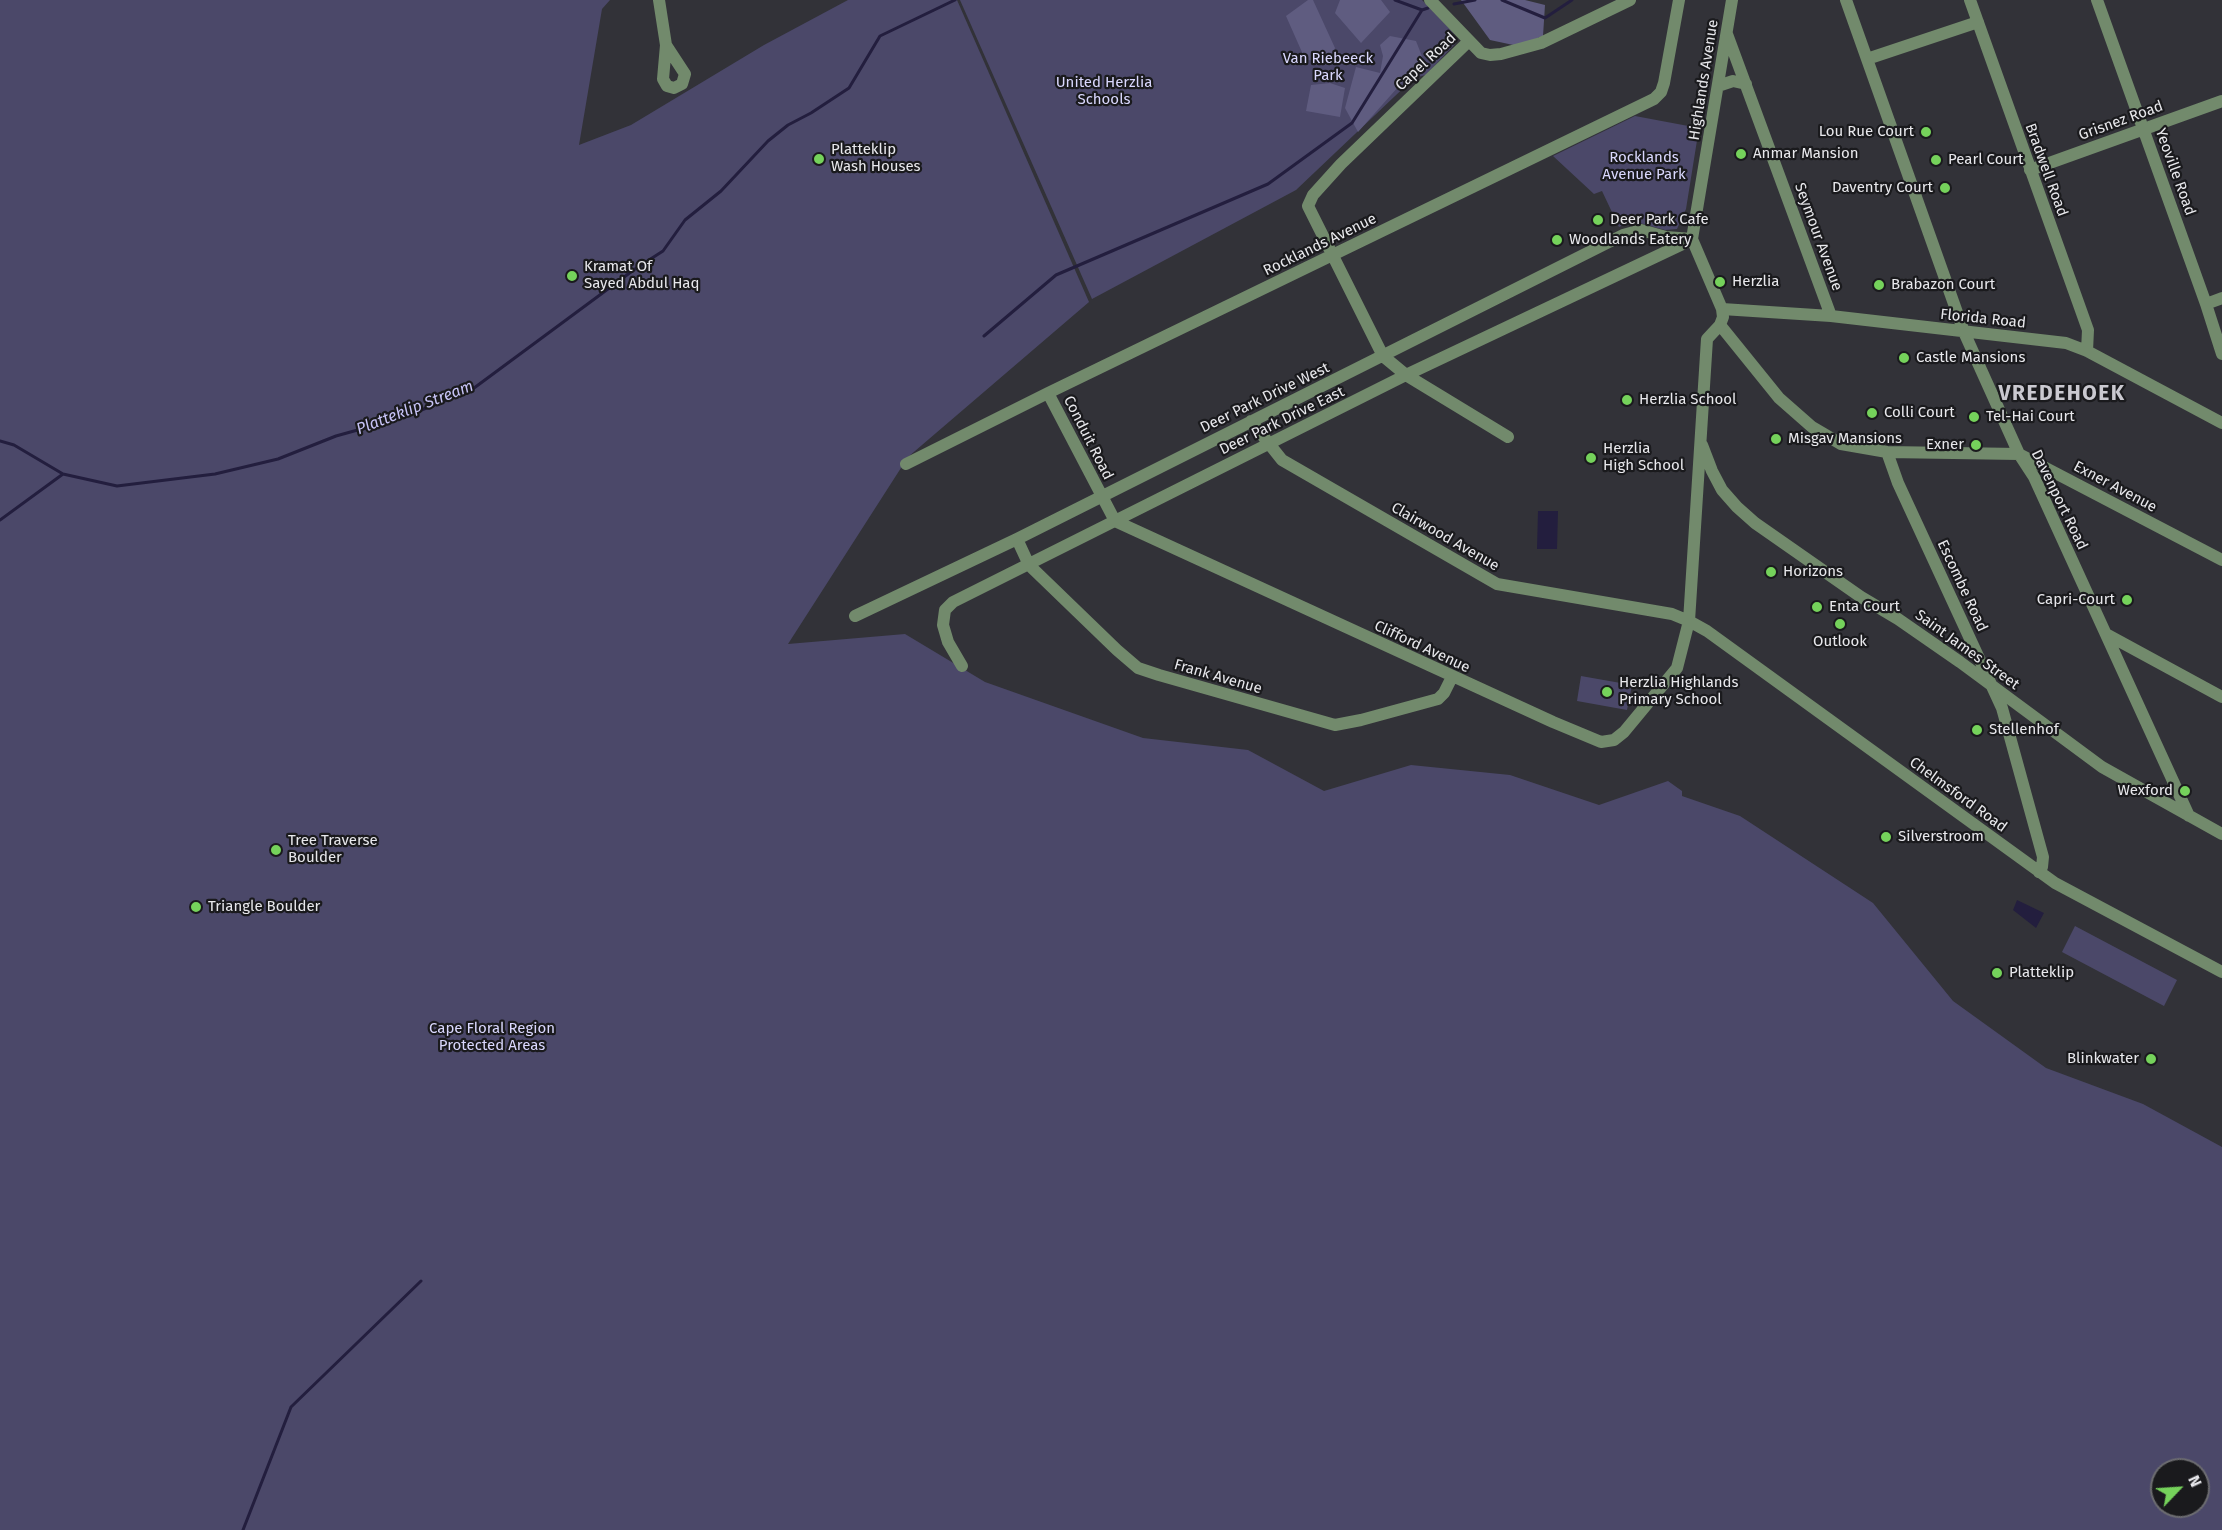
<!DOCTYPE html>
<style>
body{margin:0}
#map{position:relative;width:2222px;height:1530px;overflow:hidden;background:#323238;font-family:"Fira Sans",sans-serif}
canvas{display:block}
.north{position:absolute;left:2150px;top:1458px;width:60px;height:60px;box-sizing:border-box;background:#1a1a1d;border:2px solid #6c6c70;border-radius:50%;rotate:65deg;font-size:16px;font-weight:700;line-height:24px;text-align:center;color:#e8e8ec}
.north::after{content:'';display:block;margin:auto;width:21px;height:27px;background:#75d25b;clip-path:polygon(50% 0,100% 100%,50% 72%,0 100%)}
</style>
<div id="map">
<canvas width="2222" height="1530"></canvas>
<div class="north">N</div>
</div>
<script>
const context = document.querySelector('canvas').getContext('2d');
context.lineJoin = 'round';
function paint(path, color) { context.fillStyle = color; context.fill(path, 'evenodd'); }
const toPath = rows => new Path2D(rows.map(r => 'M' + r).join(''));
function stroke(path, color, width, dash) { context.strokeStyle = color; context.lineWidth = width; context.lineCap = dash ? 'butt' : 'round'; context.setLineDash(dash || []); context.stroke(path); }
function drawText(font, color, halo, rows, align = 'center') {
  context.font = font + ' "Fira Sans",sans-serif'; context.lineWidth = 4.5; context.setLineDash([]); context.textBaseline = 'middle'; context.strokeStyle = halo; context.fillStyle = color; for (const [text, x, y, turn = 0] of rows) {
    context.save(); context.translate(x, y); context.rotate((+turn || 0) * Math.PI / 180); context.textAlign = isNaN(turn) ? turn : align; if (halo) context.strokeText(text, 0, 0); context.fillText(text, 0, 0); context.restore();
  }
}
const green = toPath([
 [0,0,610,0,602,9,579,145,631,125,764,45,848,0,957,0,1089,302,908,457,788,644,905,634,985,682,1143,738,1248,750,1324,791,1411,765,1510,775,1599,805,1668,781,1682,791,1682,796,1740,816,1873,903,1953,1001,2046,1068,2143,1104,2222,1147,2222,1530,0,1530],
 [2162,1470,2198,1470,2198,1506,2162,1506],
 [960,0,1422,0,1451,30,1455,36,1456,43,1426,75,1414,78,1296,190,1092,299],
 [1635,116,1699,128,1686,209,1677,229,1665,230,1632,221,1619,227,1602,191,1594,194,1553,156],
 [1581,676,1632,685,1627,710,1577,701],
 [2075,926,2177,980,2164,1006,2062,952]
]);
const forest = toPath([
 [1308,0,1313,0,1335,48,1329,65,1305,59,1286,16],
 [1340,0,1381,0,1390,12,1361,43,1335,13],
 [1461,0,1525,0,1545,5,1543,36,1518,46,1490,40],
 [1390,36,1416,41,1423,59,1358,132,1345,108,1356,67,1380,73,1383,56,1380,45],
 [1330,83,1345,88,1340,117,1306,111,1311,85]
]);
const water = toPath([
 [1538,511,1558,511,1557,549,1537,549],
 [2017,900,2044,913,2036,928,2013,910]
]);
const stream = toPath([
 [1395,0,1422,10,1428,8],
 [1502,0,1545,18,1572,0],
 [1454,4,1475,0],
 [984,336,1056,275,1268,184,1352,123,1422,10],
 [0,441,14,445,63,474,117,486,215,474,278,459,336,436,401,418,470,391,635,269,663,251,685,220,721,191,768,141,788,125,811,113,849,88,880,36,955,0],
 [0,520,63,474],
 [243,1530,291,1407,421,1281]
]);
const minor = toPath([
 [659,0,666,45],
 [1430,0,1481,53,1490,55,1501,54,1541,43,1630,0],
 [1846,0,1964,332,2019,454,2034,477,2189,816],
 [1970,0,2088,330,2087,351],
 [2097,0,2206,304,2222,354],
 [1727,34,1831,316],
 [1469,41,1341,164,1313,195,1308,206,1383,356,1406,375,1508,437],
 [666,45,685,74,682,84,674,88,667,86,663,79,666,45],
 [1867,59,1978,22],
 [1718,86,1733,81,1746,84],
 [2030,170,2222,101],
 [2206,304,2222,298],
 [1722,309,1831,316,2066,343,2087,351,2222,423],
 [1720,325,1779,398,1812,427,1841,444,1887,452,2019,454,2222,560],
 [1048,393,1115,521,1553,722,1601,742,1614,740,1624,732,1677,668,1689,621,1707,339,1720,325,1723,317,1722,309,1692,239,1732,0],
 [1251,421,1282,460,1497,584,1672,614,1689,621,1707,631,2055,883,2222,972],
 [1702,445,1712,471,1722,490,1737,507,1755,523,1861,597,1898,619,1960,662,2102,767,2222,834],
 [1887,452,1898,483,2002,708,2043,857,2042,867,2039,872],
 [906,464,1048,393,1654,99,1661,92,1664,83,1679,0],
 [1017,539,1029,565,1117,650,1138,668,1159,675,1335,725,1361,720,1438,699,1444,693,1452,677],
 [855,616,1017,539,1623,235,1641,230,1666,237,1692,239],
 [2106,634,2222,697],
 [962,666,948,642,943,625,945,610,953,602,1406,375,1691,240]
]);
const markers = [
 [1926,132,6,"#75d25b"],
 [1741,154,6,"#75d25b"],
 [819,159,6,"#75d25b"],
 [1936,160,6,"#75d25b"],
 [1945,188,6,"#75d25b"],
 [1598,220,6,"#75d25b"],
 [1557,240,6,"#75d25b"],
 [572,276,6,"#75d25b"],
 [1720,282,6,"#75d25b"],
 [1879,285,6,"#75d25b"],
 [1904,358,6,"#75d25b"],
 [1627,400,6,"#75d25b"],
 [1872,413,6,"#75d25b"],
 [1974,417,6,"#75d25b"],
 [1776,439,6,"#75d25b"],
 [1976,445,6,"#75d25b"],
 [1591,458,6,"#75d25b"],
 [1771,572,6,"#75d25b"],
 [2127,600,6,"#75d25b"],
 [1817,607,6,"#75d25b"],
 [1840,624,6,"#75d25b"],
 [1607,692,6,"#75d25b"],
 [1977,730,6,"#75d25b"],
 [2185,791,6,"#75d25b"],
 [1886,837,6,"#75d25b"],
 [276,850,6,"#75d25b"],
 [196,907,6,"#75d25b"],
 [1997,973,6,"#75d25b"],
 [2151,1059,6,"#75d25b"]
];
const parkNames = [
 ["Van Riebeeck",1328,59],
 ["Park",1328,76],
 ["United Herzlia",1104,83],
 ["Schools",1104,100],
 ["Rocklands",1644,158],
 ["Avenue Park",1644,175],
 ["Cape Floral Region",492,1029],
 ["Protected Areas",492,1046]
];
const streetNames = [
 ["Capel Road",1426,62,-43],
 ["Highlands Avenue",1704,80,-81],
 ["Grisnez Road",2121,121,-20],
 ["Bradwell Road",2046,170,70],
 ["Yeoville Road",2175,172,70],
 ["Seymour Avenue",1818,237,70],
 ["Rocklands Avenue",1320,245,-26],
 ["Florida Road",1983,319,6],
 ["Deer Park Drive West",1265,398,-26],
 ["Deer Park Drive East",1282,421,-26],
 ["Conduit Road",1088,438,63],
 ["Exner Avenue",2115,487,28],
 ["Davenport Road",2059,500,64],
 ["Clairwood Avenue",1445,537,30],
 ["Escombe Road",1962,586,65],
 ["Clifford Avenue",1422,647,25],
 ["Saint James Street",1967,650,36],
 ["Frank Avenue",1218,677,16],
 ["Chelmsford Road",1958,795,36]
];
const poiNames = [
 ["Lou Rue Court",1914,132,"right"],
 ["Platteklip",831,150],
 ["Wash Houses",831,167],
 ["Anmar Mansion",1753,154],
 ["Pearl Court",1948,160],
 ["Daventry Court",1933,188,"right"],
 ["Deer Park Cafe",1610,220],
 ["Woodlands Eatery",1569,240],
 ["Kramat Of",584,267],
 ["Sayed Abdul Haq",584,284],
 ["Herzlia",1732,282],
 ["Brabazon Court",1891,285],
 ["Castle Mansions",1916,358],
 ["Herzlia School",1639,400],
 ["Colli Court",1884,413],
 ["Tel-Hai Court",1986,417],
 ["Misgav Mansions",1788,439],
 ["Exner",1964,445,"right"],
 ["Herzlia",1603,449],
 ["High School",1603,466],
 ["Horizons",1783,572],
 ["Capri-Court",2115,600,"right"],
 ["Enta Court",1829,607],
 ["Outlook",1840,642,"center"],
 ["Herzlia Highlands",1619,683],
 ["Primary School",1619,700],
 ["Stellenhof",1989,730],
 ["Wexford",2173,791,"right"],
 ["Silverstroom",1898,837],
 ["Tree Traverse",288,841],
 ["Boulder",288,858],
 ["Triangle Boulder",208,907],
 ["Platteklip",2009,973],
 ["Blinkwater",2139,1059,"right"]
];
const waterNames = [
 ["Platteklip Stream",415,408,-21]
];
const districtNames = [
 ["VREDEHOEK",2062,394]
];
paint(green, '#4b4869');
paint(forest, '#5f5c80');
paint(water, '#231e3e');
stroke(stream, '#231e3e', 3);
stroke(minor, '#728a6c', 12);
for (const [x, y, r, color] of markers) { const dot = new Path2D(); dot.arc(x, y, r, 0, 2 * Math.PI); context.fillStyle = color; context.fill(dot); stroke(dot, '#1a1a1d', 2); }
drawText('15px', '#dad8fe', '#1a1a1d', parkNames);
drawText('15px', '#e8e8ec', '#1a1a1d', streetNames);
drawText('15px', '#e8e8ec', '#1a1a1d', poiNames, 'left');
drawText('italic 16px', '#c7c3f6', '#1a1a1d', waterNames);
context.letterSpacing = '1.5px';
drawText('bold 21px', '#cac9d0', '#1a1a1d', districtNames);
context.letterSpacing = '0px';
</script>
